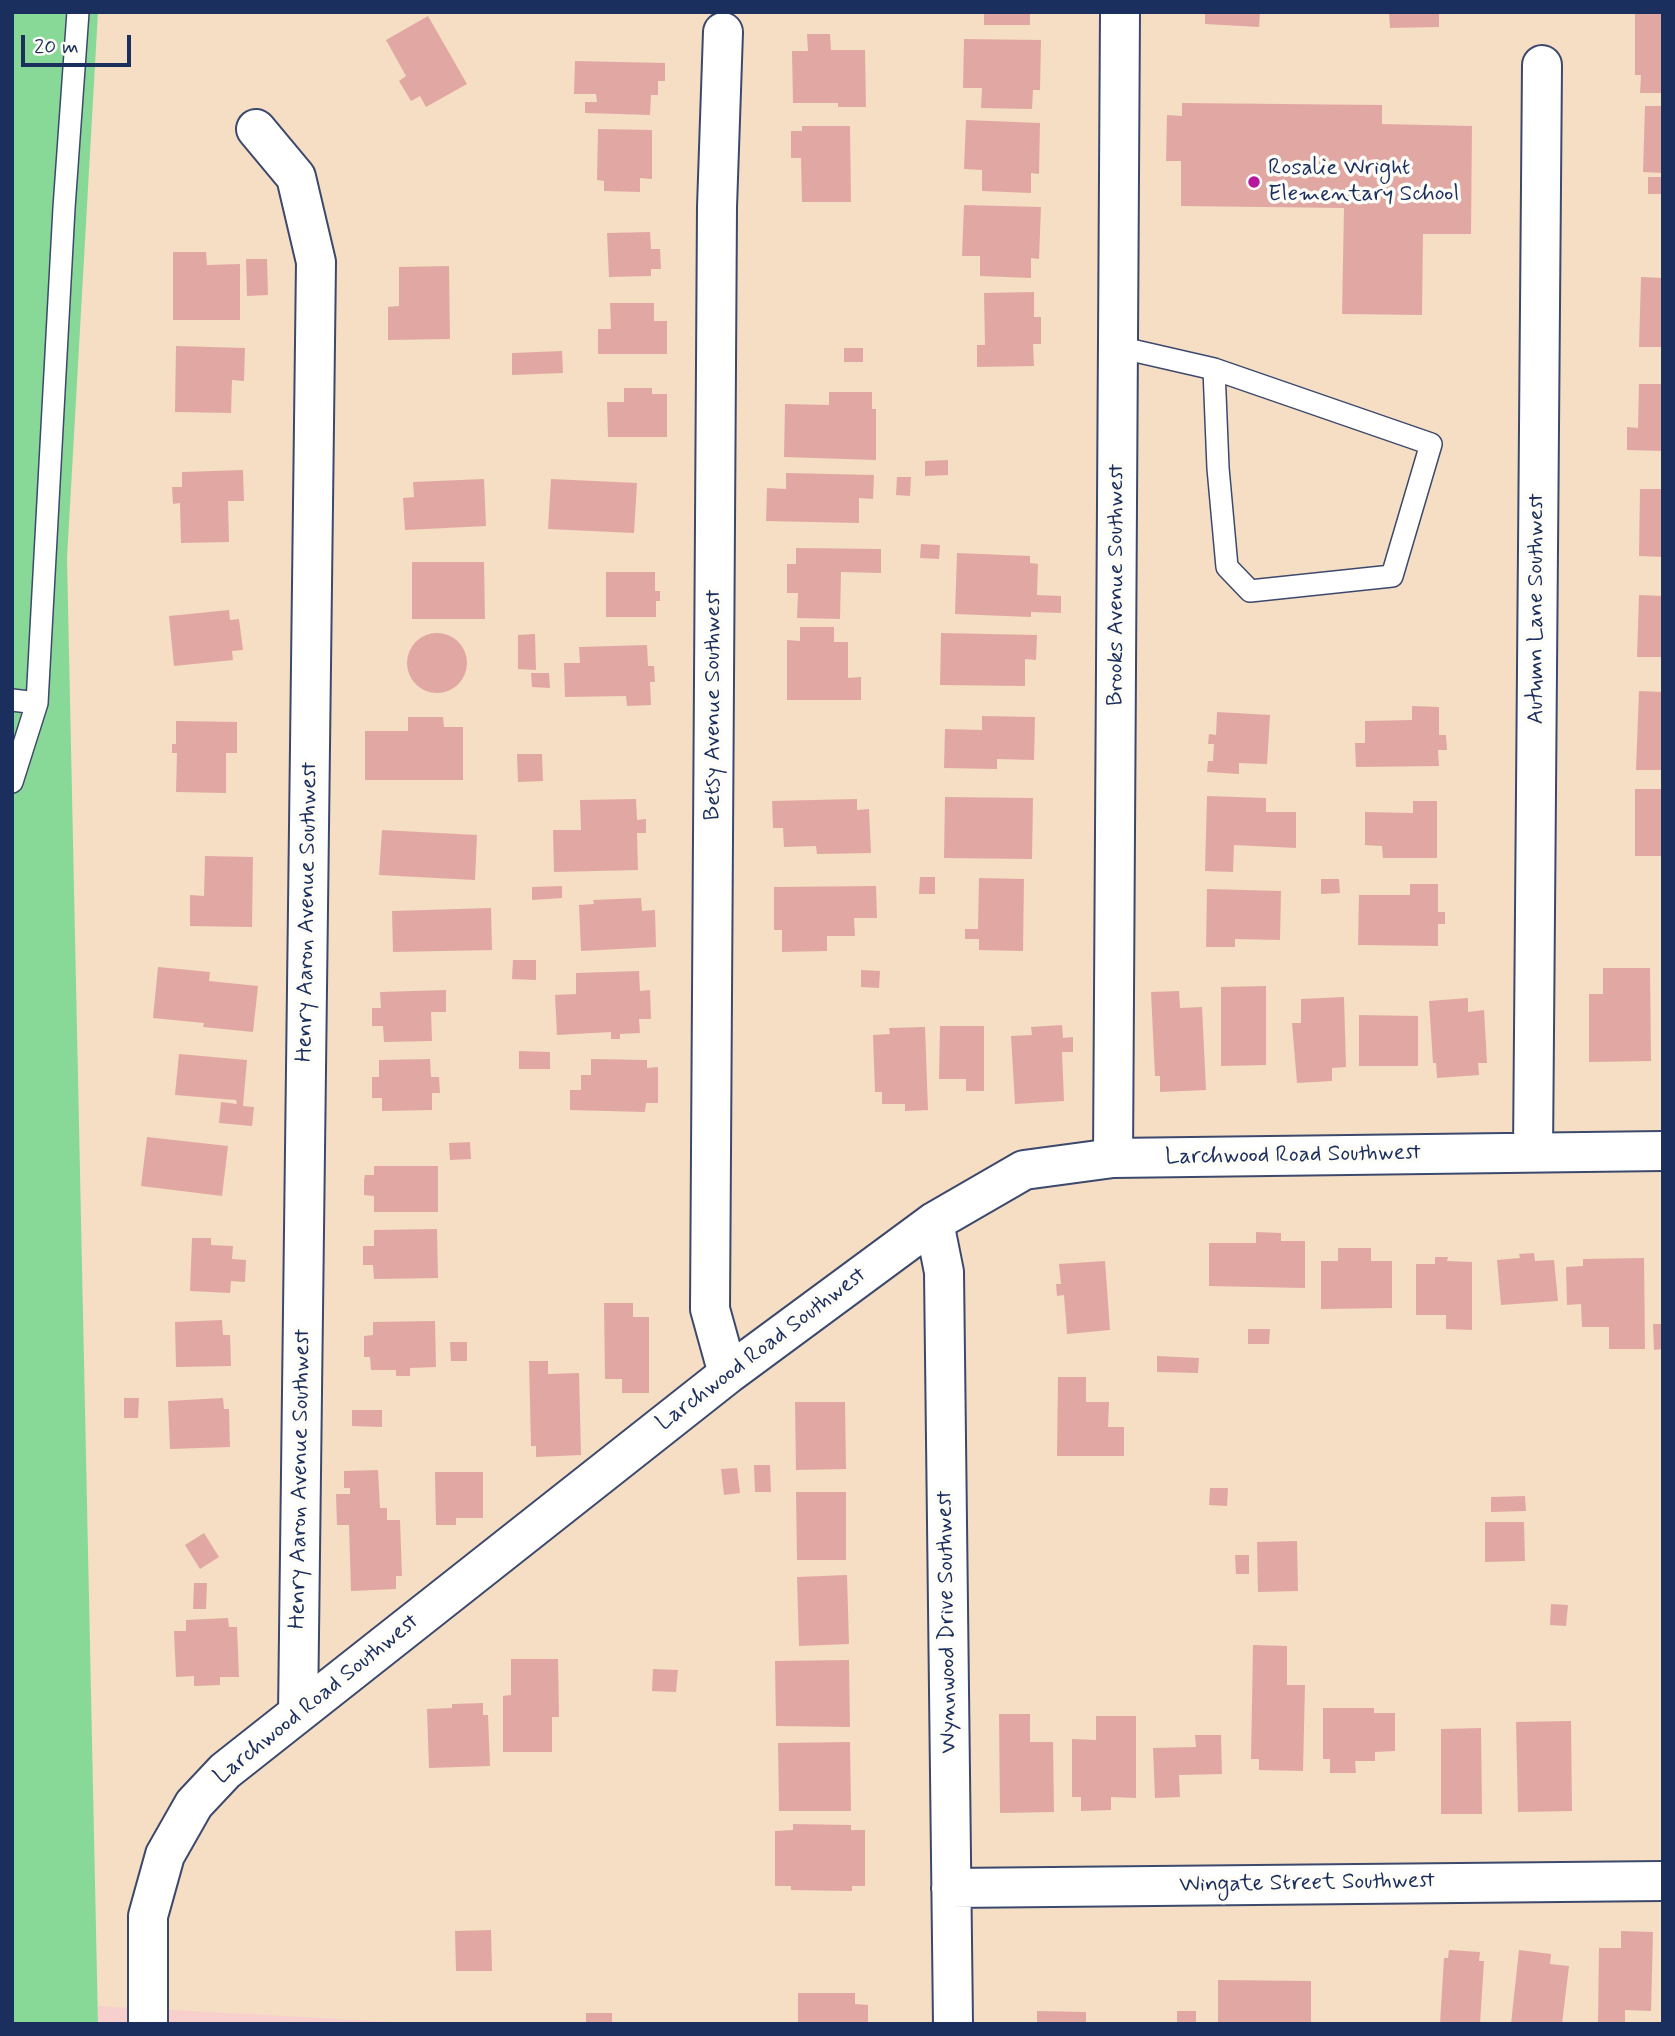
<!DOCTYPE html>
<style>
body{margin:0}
#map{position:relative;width:1675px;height:2036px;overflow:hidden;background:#f5dec3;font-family:Mynerve,sans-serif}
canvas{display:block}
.frame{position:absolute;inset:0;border:14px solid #1b2f5e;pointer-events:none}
.scale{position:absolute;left:21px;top:35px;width:110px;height:32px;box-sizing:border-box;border:4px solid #1b2f5e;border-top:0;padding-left:9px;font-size:21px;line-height:24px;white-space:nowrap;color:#1b2f5e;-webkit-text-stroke:5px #fdfcf7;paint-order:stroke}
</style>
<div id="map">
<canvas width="1675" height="2036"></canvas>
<div class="frame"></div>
<div class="scale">20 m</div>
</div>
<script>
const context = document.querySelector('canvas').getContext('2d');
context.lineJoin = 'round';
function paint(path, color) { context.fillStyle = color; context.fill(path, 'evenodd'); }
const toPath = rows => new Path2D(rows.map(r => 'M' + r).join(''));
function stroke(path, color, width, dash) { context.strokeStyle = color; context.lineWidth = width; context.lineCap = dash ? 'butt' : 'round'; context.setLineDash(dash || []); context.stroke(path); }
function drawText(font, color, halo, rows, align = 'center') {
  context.font = font + ' Mynerve,sans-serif'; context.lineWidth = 7; context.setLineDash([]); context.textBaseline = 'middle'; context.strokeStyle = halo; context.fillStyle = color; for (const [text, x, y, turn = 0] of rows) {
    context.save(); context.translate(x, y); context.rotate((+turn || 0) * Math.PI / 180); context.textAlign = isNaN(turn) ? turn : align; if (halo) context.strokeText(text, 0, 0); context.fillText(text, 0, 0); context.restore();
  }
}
const built = toPath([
 [98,2006,431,2024,98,2024]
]);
const green = toPath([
 [12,12,98,12,67,558,98,2024,12,2024]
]);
const building = toPath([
 [984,12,1030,12,1030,25,984,25],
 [1205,12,1260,12,1259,27,1205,24],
 [1389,12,1439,12,1439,27,1390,28],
 [1635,12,1663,12,1663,93,1640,93,1641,75,1635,75],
 [428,16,467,84,426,107,420,96,411,101,399,81,406,76,386,40],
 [807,34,830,34,831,50,865,50,866,107,838,107,838,103,793,103,792,51,808,51],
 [964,39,1041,40,1040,90,1033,90,1032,109,981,108,982,88,963,88],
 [575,61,665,63,665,81,658,81,658,95,651,95,650,115,585,113,585,102,597,102,596,94,574,94],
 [1182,103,1382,105,1382,124,1472,126,1471,234,1423,234,1422,315,1342,314,1344,208,1181,206,1181,161,1166,161,1167,115,1182,116],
 [1645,106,1663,106,1663,173,1643,172],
 [966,120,1040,123,1039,174,1031,173,1031,193,982,191,982,170,964,169],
 [802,126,850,126,851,202,802,202,801,158,791,158,791,131,802,131],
 [598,129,652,130,652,179,640,178,640,192,604,191,604,181,597,180],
 [1648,177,1663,177,1663,194,1648,194],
 [964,205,1041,207,1039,259,1031,258,1031,278,980,276,980,256,962,256],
 [650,232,651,249,660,249,661,269,651,269,651,276,609,277,607,233],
 [173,252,206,252,207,265,240,264,240,320,173,320],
 [246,259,267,259,268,295,247,296],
 [449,266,450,339,388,340,388,307,399,306,399,267],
 [1641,277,1663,278,1663,347,1639,347],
 [1034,292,1034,317,1041,317,1041,344,1033,344,1034,366,977,367,977,345,985,345,984,293],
 [610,303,654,303,654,321,667,321,667,354,598,354,598,329,611,329],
 [176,346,245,348,244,381,232,380,231,413,175,412],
 [844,348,863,348,863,362,844,362],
 [562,351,563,373,512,375,512,353],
 [1639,384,1663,384,1663,451,1627,450,1627,427,1638,428],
 [624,388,652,388,652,394,667,394,667,437,608,437,607,402,624,402],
 [829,392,872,392,872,409,876,409,876,460,784,457,785,404,829,405],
 [948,460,948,475,925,476,925,461],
 [243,470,244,501,228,501,229,542,181,543,180,503,173,504,172,487,182,487,182,472],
 [786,473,874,475,873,499,859,498,859,523,766,521,767,488,786,489],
 [897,477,911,477,910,496,896,495],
 [484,479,486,526,405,530,403,498,414,497,413,482],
 [551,479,637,483,634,533,548,529],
 [1640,489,1663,489,1663,557,1639,556],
 [921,544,940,545,939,559,920,558],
 [796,548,881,549,881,573,841,572,840,619,797,618,798,593,787,593,787,564,796,564],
 [957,553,1030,556,1030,563,1038,564,1037,595,1061,596,1061,613,1031,612,1031,617,955,614],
 [412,562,484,562,485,619,412,619],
 [606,572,655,572,655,591,660,591,660,601,656,601,656,617,606,617],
 [1639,595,1663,596,1663,657,1637,657],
 [229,610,230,620,239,619,243,650,232,651,233,660,174,666,169,616],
 [800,627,834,627,834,642,848,642,848,678,861,677,861,700,787,700,787,640,800,641],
 '407 663a30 30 0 1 1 60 0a30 30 0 1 1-60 0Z',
 [941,633,1037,635,1036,660,1025,659,1025,686,940,685],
 [535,634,536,670,518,669,518,635],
 [647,645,648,666,654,666,655,682,650,682,651,705,627,706,626,696,565,697,564,663,580,663,579,647],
 [531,673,549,673,550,688,532,687],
 [1639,691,1663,692,1663,770,1636,770],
 [1412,706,1439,707,1439,735,1446,735,1447,750,1438,750,1439,766,1356,767,1355,743,1365,743,1365,721,1412,720],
 [1217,712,1270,715,1267,764,1239,763,1239,774,1207,772,1208,761,1213,761,1214,744,1208,744,1209,734,1216,735],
 [982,716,1035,717,1034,760,997,759,997,769,944,768,945,729,982,730],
 [408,717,443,717,444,727,463,727,463,780,365,780,365,731,408,731],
 [176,721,237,722,237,753,226,753,226,793,176,792,177,753,172,753,172,744,176,744],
 [517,754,542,754,543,781,518,782],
 [1635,789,1663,789,1663,856,1635,856],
 [1207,796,1266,798,1266,812,1296,812,1296,848,1234,845,1233,872,1205,871],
 [945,797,1033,798,1032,859,944,858],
 [636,799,637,820,646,819,646,833,637,833,638,870,554,872,553,830,581,830,580,800],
 [857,799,857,810,869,809,871,853,817,854,816,846,784,847,783,828,773,828,772,801],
 [1413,801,1437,801,1437,858,1383,858,1382,846,1365,845,1365,812,1413,813],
 [382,830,477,835,475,880,379,875],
 [205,856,253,857,252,927,190,926,190,895,204,896],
 [920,877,935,877,935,894,919,894],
 [979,878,1024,879,1023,951,979,950,979,939,965,939,965,929,978,929],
 [1321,879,1339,879,1340,893,1321,894],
 [1410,884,1438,884,1438,912,1445,912,1445,924,1438,924,1438,946,1358,945,1359,895,1410,895],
 [562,886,562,898,532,900,532,887],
 [876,886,877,918,854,918,855,936,827,936,827,951,782,952,782,930,774,930,774,887],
 [1207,889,1281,891,1280,940,1235,939,1235,947,1206,947],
 [641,898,642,911,655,910,656,947,581,951,579,905,594,904,593,900],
 [491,908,492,950,393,952,392,911],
 [513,960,536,960,536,980,512,979],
 [158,967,210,972,209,981,258,986,253,1032,203,1027,204,1023,153,1018],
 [1603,968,1650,968,1651,1061,1589,1062,1589,994,1603,994],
 [861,970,880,971,879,988,861,987],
 [639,971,640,991,650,990,651,1019,639,1019,640,1033,620,1034,620,1039,611,1039,611,1032,557,1035,555,995,576,994,576,973],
 [1266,986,1266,1065,1221,1066,1221,987],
 [446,990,446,1012,431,1012,432,1041,384,1042,383,1026,372,1026,372,1008,381,1008,380,992],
 [1179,991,1180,1008,1202,1007,1206,1090,1160,1092,1160,1076,1155,1076,1151,992],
 [1344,997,1346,1067,1332,1068,1332,1081,1297,1083,1292,1023,1301,1023,1301,999],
 [1468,998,1468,1012,1484,1010,1487,1063,1478,1063,1479,1075,1437,1078,1436,1063,1433,1063,1429,1001],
 [1359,1015,1418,1016,1418,1066,1359,1066],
 [1062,1025,1063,1038,1073,1037,1073,1052,1062,1052,1064,1101,1015,1104,1011,1036,1032,1035,1031,1027],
 [940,1026,984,1026,984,1091,966,1091,966,1079,939,1079],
 [925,1027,928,1110,905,1111,905,1104,882,1104,882,1092,875,1092,873,1035,890,1034,889,1028],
 [519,1051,550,1052,550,1069,519,1069],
 [179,1054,247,1060,243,1106,254,1107,252,1126,219,1123,221,1102,237,1104,236,1100,175,1095],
 [430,1059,431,1077,439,1077,440,1093,432,1093,432,1110,382,1111,382,1098,372,1098,372,1077,379,1077,379,1060],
 [591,1059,647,1060,647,1068,658,1067,658,1103,646,1103,645,1112,570,1110,570,1090,581,1090,581,1075,591,1075],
 [147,1137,228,1146,222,1196,141,1186],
 [470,1142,471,1159,450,1160,449,1143],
 [374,1166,438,1166,438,1212,374,1212,374,1196,364,1195,364,1180,365,1175,374,1175],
 [437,1229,438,1278,374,1279,373,1265,363,1265,363,1246,374,1246,374,1230],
 [1256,1232,1281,1233,1281,1241,1305,1241,1305,1288,1209,1286,1209,1243,1256,1243],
 [192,1238,211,1238,211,1245,233,1246,232,1259,246,1260,245,1282,231,1281,230,1293,190,1291],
 [1338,1248,1371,1248,1371,1261,1392,1261,1392,1308,1321,1309,1321,1261,1338,1261],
 [1534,1253,1535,1261,1554,1260,1558,1301,1501,1305,1497,1260,1520,1258,1519,1254],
 [1435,1257,1448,1257,1447,1261,1472,1262,1472,1330,1446,1329,1446,1315,1416,1315,1416,1264,1435,1264],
 [1644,1258,1645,1349,1609,1349,1609,1327,1582,1327,1581,1304,1567,1305,1566,1267,1583,1266,1583,1259],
 [1105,1261,1110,1330,1067,1334,1064,1295,1057,1296,1056,1284,1061,1284,1059,1264],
 [604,1303,633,1303,633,1317,649,1317,649,1393,622,1393,622,1379,605,1379],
 [222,1320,223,1335,230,1335,231,1366,176,1367,175,1322],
 [435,1321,436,1367,410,1368,410,1376,396,1376,396,1370,371,1370,370,1357,364,1357,364,1336,373,1335,373,1322],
 [1653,1324,1663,1324,1663,1349,1654,1350],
 [1248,1329,1270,1329,1269,1344,1248,1344],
 [450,1342,467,1342,467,1361,451,1361],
 [1157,1356,1199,1358,1198,1373,1157,1372],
 [529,1361,548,1361,548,1374,579,1373,581,1455,536,1457,536,1446,531,1446],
 [1058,1377,1086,1377,1086,1402,1109,1402,1108,1427,1124,1427,1124,1456,1057,1456],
 [124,1398,139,1398,138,1418,124,1418],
 [223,1398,224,1409,229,1409,230,1447,170,1449,168,1401],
 [795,1402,845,1402,846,1469,796,1470],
 [352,1410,382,1410,382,1427,352,1426],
 [754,1465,770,1465,771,1492,755,1492],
 [737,1468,740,1493,724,1495,721,1469],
 [378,1470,380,1508,387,1508,387,1520,400,1520,402,1576,396,1576,396,1589,351,1591,349,1525,337,1525,336,1494,350,1494,350,1488,344,1488,344,1471],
 [435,1472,483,1472,483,1518,456,1518,456,1525,436,1525],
 [1210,1488,1228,1488,1227,1506,1209,1505],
 [796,1492,846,1492,846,1560,797,1560],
 [1525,1496,1526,1511,1491,1512,1491,1497],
 [1485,1522,1524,1522,1525,1561,1485,1562],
 [204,1533,219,1557,200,1569,185,1545],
 [1297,1541,1298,1591,1258,1592,1257,1542],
 [1235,1555,1249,1555,1249,1574,1236,1574],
 [847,1575,849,1644,799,1646,797,1577],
 [194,1583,207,1583,206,1609,193,1609],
 [1551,1604,1568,1605,1566,1626,1550,1625],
 [228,1618,229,1627,237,1627,239,1677,220,1677,220,1685,194,1686,194,1676,176,1677,174,1631,186,1631,186,1620],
 [1253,1645,1287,1646,1287,1685,1305,1685,1303,1771,1259,1770,1259,1759,1251,1759],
 [511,1659,558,1659,559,1717,552,1717,552,1752,503,1752,503,1696,511,1695],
 [849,1660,850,1727,776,1726,775,1661],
 [653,1669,678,1670,676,1692,652,1691],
 [483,1703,483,1715,488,1715,490,1766,429,1768,427,1709,452,1708,452,1704],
 [1323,1708,1374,1708,1374,1713,1395,1713,1395,1751,1375,1752,1375,1761,1355,1761,1356,1773,1330,1773,1330,1759,1323,1759],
 [999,1714,1030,1714,1030,1742,1053,1742,1054,1812,1000,1813],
 [1096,1716,1136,1716,1136,1798,1111,1797,1111,1810,1081,1811,1081,1797,1072,1797,1072,1739,1096,1740],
 [1571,1721,1572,1811,1518,1812,1516,1722],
 [1481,1728,1482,1814,1441,1814,1441,1729],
 [1195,1735,1221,1735,1222,1774,1179,1775,1180,1797,1155,1798,1153,1748,1196,1747],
 [850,1742,851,1811,779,1811,778,1743],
 [793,1824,851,1825,851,1830,865,1830,865,1886,852,1886,852,1891,791,1890,791,1886,775,1886,775,1831,793,1830],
 [491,1930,492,1971,456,1971,455,1931],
 [1621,1931,1653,1932,1651,2011,1625,2010,1625,2024,1598,2024,1599,1948,1621,1948],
 [1449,1950,1480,1952,1479,1961,1484,1961,1480,2024,1440,2024,1444,1958,1448,1958],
 [1519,1950,1551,1954,1550,1964,1569,1966,1562,2024,1511,2024],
 [1218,1980,1311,1981,1311,2024,1218,2024],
 [798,1993,855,1993,855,2004,868,2005,868,2024,798,2024],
 [1037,2011,1086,2012,1086,2024,1037,2024],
 [1177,2011,1196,2011,1196,2024,1177,2024],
 [586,2013,612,2013,612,2024,586,2024]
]);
const service = toPath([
 [1118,347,1214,369,1431,444,1392,576,1250,591,1227,567,1218,468,1214,369],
 [12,700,37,703],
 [12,782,37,703,64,208,78,12]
]);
const minor = toPath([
 [723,32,717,207,710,1309,728,1374],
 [256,129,296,177,316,262,298,1713],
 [1533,1152,1542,65],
 [1113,1158,1120,12],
 [934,1222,944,1272,953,2024],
 [951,1888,1663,1881],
 [148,2024,148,1916,165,1855,194,1804,225,1771,728,1374,934,1222,1024,1170,1113,1158,1663,1151]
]);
const markers = [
 [1254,182,7,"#b5179e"]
];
const poiNames = [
 ["Rosalie Wright",1268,169],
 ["Elementary School",1268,195]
];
const streetNames = [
 ["Brooks Avenue Southwest",1117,585,-90],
 ["Autumn Lane Southwest",1537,609,-90],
 ["Betsy Avenue Southwest",714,705,-90],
 ["Henry Aaron Avenue Southwest",308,912,-89],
 ["Larchwood Road Southwest",1293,1156,-1],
 ["Larchwood Road Southwest",762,1350,-37],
 ["Henry Aaron Avenue Southwest",301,1479,-89],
 ["Wynnwood Drive Southwest",948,1622,-91],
 ["Larchwood Road Southwest",317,1700,-39],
 ["Wingate Street Southwest",1307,1884,-1]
];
paint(built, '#f7d0ce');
paint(green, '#88d898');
paint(building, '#e1a8a3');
stroke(service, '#3c496d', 24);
stroke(minor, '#3c496d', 42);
stroke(service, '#fff', 21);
stroke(minor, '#fff', 38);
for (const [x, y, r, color] of markers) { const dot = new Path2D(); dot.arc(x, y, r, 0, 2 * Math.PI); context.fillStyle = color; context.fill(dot); stroke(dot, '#fdfcf7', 2.5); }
drawText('23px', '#1b2f5e', '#fdfcf7', poiNames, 'left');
drawText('23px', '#1b2f5e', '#fdfcf7', streetNames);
</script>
